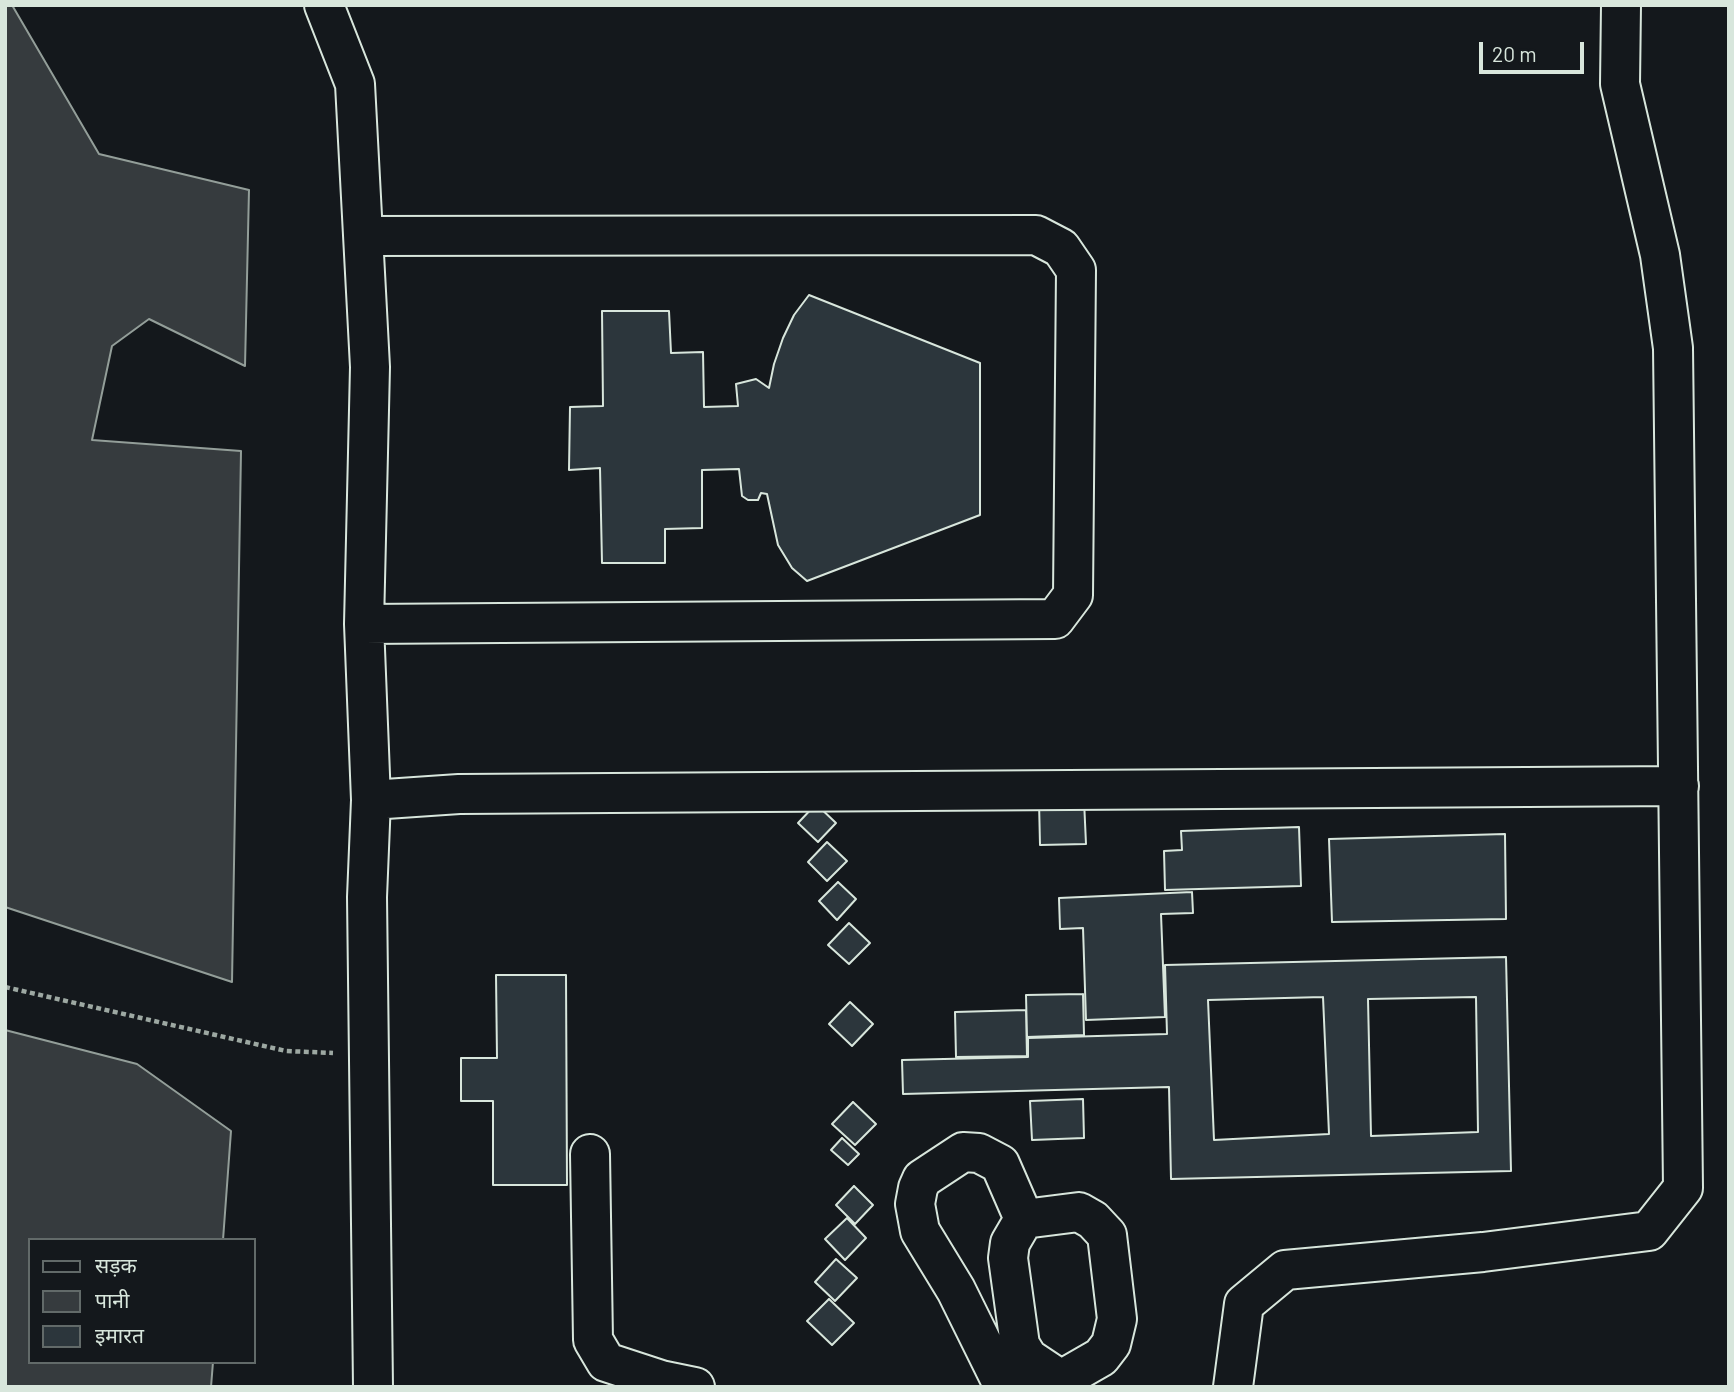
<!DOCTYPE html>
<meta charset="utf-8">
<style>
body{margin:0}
#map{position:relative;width:1734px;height:1392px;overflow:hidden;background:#14181c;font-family:Barlow,"Noto Sans Devanagari",sans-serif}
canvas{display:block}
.frame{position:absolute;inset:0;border:7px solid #d8e6dc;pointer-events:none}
.legend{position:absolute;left:28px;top:1238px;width:228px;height:126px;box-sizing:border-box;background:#14181c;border:2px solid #626a69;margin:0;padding:9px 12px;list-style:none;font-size:21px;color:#d8e6dc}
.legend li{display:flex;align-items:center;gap:14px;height:35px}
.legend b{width:35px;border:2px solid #626a69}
.scale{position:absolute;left:1479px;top:42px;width:105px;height:32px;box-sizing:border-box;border:4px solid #d8e6dc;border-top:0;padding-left:9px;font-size:21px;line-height:24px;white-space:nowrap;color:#d8e6dc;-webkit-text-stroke:5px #14181c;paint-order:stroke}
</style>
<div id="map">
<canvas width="1734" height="1392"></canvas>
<div class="frame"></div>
<ul class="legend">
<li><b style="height:9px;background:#14181c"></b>सड़क</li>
<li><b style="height:19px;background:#363b3e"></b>पानी</li>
<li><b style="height:19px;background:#2c363c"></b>इमारत</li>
</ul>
<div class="scale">20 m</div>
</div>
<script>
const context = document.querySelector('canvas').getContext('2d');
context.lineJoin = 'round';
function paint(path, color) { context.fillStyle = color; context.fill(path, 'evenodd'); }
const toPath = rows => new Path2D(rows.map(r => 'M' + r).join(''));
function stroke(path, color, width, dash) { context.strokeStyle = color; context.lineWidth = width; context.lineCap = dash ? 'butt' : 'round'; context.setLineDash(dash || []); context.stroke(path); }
const water = toPath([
 [5,5,12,5,99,154,249,190,245,366,149,319,112,346,92,440,241,451,232,982,5,907,5,5],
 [5,1030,137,1064,231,1131,223,1240,30,1240,30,1362,213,1362,211,1387,5,1387,5,1030]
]);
const building = toPath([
 [809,295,980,363,980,515,807,581,792,568,778,545,767,494,761,493,758,500,748,500,742,496,739,469,702,470,702,528,665,529,665,563,602,563,600,468,569,470,570,407,603,406,602,311,669,311,671,353,703,352,704,407,738,406,736,384,756,379,769,388,774,364,783,338,794,315,809,295],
 [1084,800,1086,844,1040,845,1039,801,1084,800],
 [816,804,836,823,818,842,798,823,816,804],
 [1299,827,1301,886,1165,890,1164,851,1182,850,1181,831,1299,827],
 [1505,834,1506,919,1332,922,1329,839,1505,834],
 [827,842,847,861,827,881,808,862,827,842],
 [838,882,856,899,837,920,819,901,838,882],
 [1192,892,1193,913,1161,914,1165,1017,1086,1020,1083,928,1060,929,1059,898,1192,892],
 [849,923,870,943,849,964,828,945,849,923],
 [1506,957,1511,1171,1171,1179,1169,1087,903,1094,902,1060,1028,1057,1028,1038,1167,1034,1165,965,1506,957],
 [1323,997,1329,1134,1214,1140,1208,1000,1323,997],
 [1476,997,1478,1132,1371,1136,1368,999,1476,997],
 [496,975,566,975,567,1185,493,1185,493,1101,461,1101,461,1058,497,1058,496,975],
 [1083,994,1084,1035,1027,1037,1026,995,1083,994],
 [850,1002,873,1024,852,1046,829,1024,850,1002],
 [1026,1010,1027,1056,956,1057,955,1012,1026,1010],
 [1083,1099,1084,1138,1032,1140,1030,1101,1083,1099],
 [853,1102,876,1124,855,1145,832,1124,853,1102],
 [842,1138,859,1154,848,1165,831,1150,842,1138],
 [854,1186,873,1205,855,1224,836,1205,854,1186],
 [847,1218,866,1238,845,1260,825,1239,847,1218],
 [836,1259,857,1278,835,1301,815,1282,836,1259],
 [829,1299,854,1323,832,1345,807,1321,829,1299]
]);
const path = toPath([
 [5,987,286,1051,333,1053]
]);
const minor = toPath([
 [324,5,355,84,370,367,364,624,371,800],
 [363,236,1036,235,1061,248,1076,270,1073,595,1055,619,364,624],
 [590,1154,593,1340,606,1362,661,1380,695,1387],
 [373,1387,367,897,371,800,459,794,1679,786],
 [1004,1387,956,1290,920,1231,915,1204,918,1188,922,1179,963,1152,979,1153,1000,1164,1024,1219],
 [1026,1387,1061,1380,1101,1357,1111,1344,1117,1319,1107,1235,1093,1220,1079,1212,1024,1219,1010,1243,1008,1258,1020,1345,1028,1358,1061,1380,1062,1387],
 [1233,1387,1244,1304,1285,1270,1483,1252,1649,1231,1683,1188,1673,348,1660,255,1620,84,1621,5]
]);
paint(water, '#363b3e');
stroke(water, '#939e99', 2);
paint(building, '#2c363c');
stroke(building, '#d8e6dc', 2);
stroke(minor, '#d8e6dc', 42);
stroke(path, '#9da8a2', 4.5, [5, 3.5]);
stroke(minor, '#14181c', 38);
</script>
